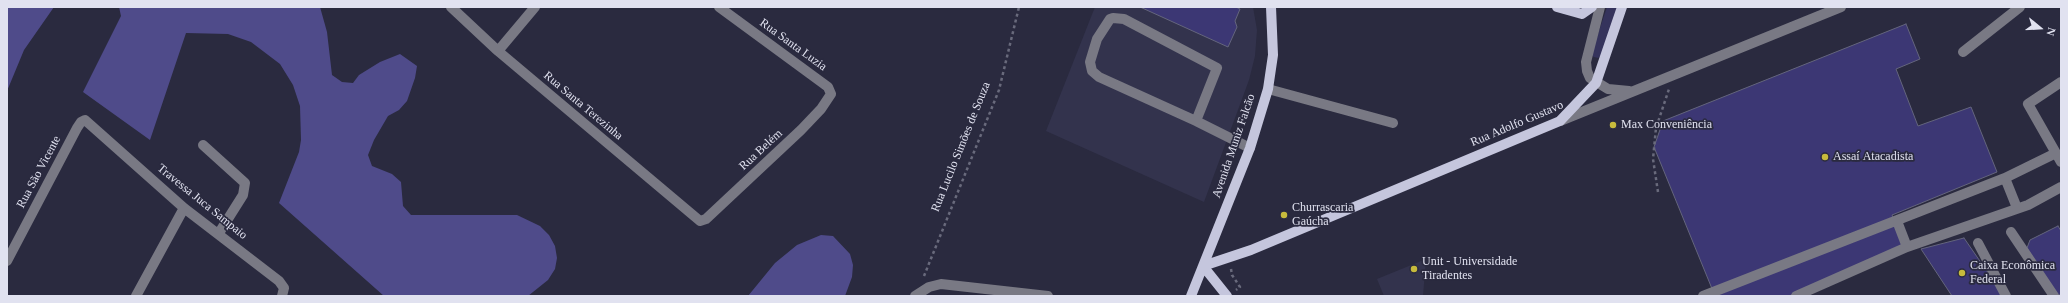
<!DOCTYPE html>
<meta charset="utf-8">
<style>
body{margin:0}
#map{position:relative;width:2068px;height:303px;overflow:hidden;background:#2a2a3f;font-family:"Times New Roman",serif}
canvas{display:block}
.frame{position:absolute;inset:0;border:8px solid #e1e2f0;pointer-events:none}
.north{position:absolute;left:2020px;top:8px;width:40px;height:40px;-webkit-text-stroke:3px #2a2a3f;paint-order:stroke;rotate:108deg;font-size:11px;font-weight:700;line-height:16px;text-align:center;color:#e1e2f0}
.north::after{content:'';display:block;margin:auto;width:14px;height:18px;background:#e1e2f0;clip-path:polygon(50% 0,100% 100%,50% 72%,0 100%)}
</style>
<div id="map">
<canvas width="2068" height="303"></canvas>
<div class="frame"></div>
<div class="north">N</div>
</div>
<script>
const context = document.querySelector('canvas').getContext('2d');
context.lineJoin = 'round';
function paint(path, color) { context.fillStyle = color; context.fill(path, 'evenodd'); }
const toPath = rows => new Path2D(rows.map(r => 'M' + r).join(''));
function stroke(path, color, width, dash) { context.strokeStyle = color; context.lineWidth = width; context.lineCap = dash ? 'butt' : 'round'; context.setLineDash(dash || []); context.stroke(path); }
function drawText(font, color, halo, rows, align = 'center') {
  context.font = font + ' "Times New Roman",serif'; context.lineWidth = 3.5; context.setLineDash([]); context.textBaseline = 'middle'; context.strokeStyle = halo; context.fillStyle = color; for (const [text, x, y, turn = 0] of rows) {
    context.save(); context.translate(x, y); context.rotate((+turn || 0) * Math.PI / 180); context.textAlign = isNaN(turn) ? turn : align; if (halo) context.strokeText(text, 0, 0); context.fillText(text, 0, 0); context.restore();
  }
}
const built = toPath([
 [1095,7,1253,7,1257,30,1255,56,1249,80,1204,202,1046,131],
 [1426,259,1423,296,1384,296,1377,279]
]);
const green = toPath([
 [1607,7,1619,7,1603,54,1598,58,1594,57,1591,55]
]);
const forest = toPath([
 [7,7,54,7,24,50,7,91],
 [119,7,320,7,327,32,332,75,342,82,353,83,359,75,380,62,400,54,417,66,415,78,407,101,399,110,388,116,374,140,368,155,372,166,392,174,401,182,403,206,411,215,517,215,540,226,549,235,555,246,557,258,555,269,548,280,528,296,384,296,279,203,299,152,301,140,300,106,293,85,280,64,251,42,228,34,186,33,150,140,83,92,121,16],
 [821,235,833,236,850,254,853,265,852,277,845,296,748,296,775,263,797,245]
]);
const building = toPath([
 [1140,7,1236,7,1240,9,1235,21,1237,27,1228,47,1140,7],
 [1906,24,1920,59,1896,69,1918,126,1971,107,1997,172,1892,215,1905,248,1789,296,1715,296,1654,147,1663,121,1906,24],
 [2058,226,2061,231,2061,294,2057,296,2027,248,2030,240,2058,226],
 [1964,238,2004,296,1952,296,1921,249,1964,238]
]);
const path = toPath([
 [1658,192,1653,159,1656,128,1669,89],
 [1231,269,1232,275,1240,287,1236,290],
 [924,276,999,90,1019,7]
]);
const minor = toPath([
 [451,7,498,51,700,221,706,219,801,130,821,109,831,94,828,87,719,7],
 [1600,7,1586,62,1587,71,1590,78,1608,89,1629,91],
 [498,51,535,7],
 [1963,52,2020,7],
 [2061,82,2028,104,2061,162],
 [1268,89,1393,123],
 [1196,121,1217,68,1124,19,1113,18,1110,19,1097,39,1090,62,1092,71,1099,77,1196,121,1250,148],
 [1560,121,1841,7],
 [203,145,245,183,243,195,219,233],
 [2005,178,2017,208],
 [1897,221,1907,247],
 [2011,232,2054,296],
 [1978,243,2006,296],
 [7,261,77,128,81,122,85,120,184,208,279,281,284,288,282,296],
 [136,296,184,208],
 [915,296,929,287,941,284,1048,296],
 [1703,296,2005,178,2056,153],
 [1796,296,1907,247,2028,205,2061,187]
]);
const major = toPath([
 [1557,7,1582,14,1592,7],
 [1203,266,1251,250,1560,121,1596,83,1622,7],
 [1203,266,1227,296],
 [1191,296,1250,148,1268,89,1273,55,1271,7]
]);
const markers = [
 [1613,125,4,"#c7bb3c"],
 [1825,157,4,"#c7bb3c"],
 [1284,215,4,"#c7bb3c"],
 [1414,269,4,"#c7bb3c"],
 [1962,273,4,"#c7bb3c"]
];
const streetNames = [
 ["Rua Santa Luzia",793,45,36],
 ["Rua Santa Terezinha",583,106,40],
 ["Rua Adolfo Gustavo",1517,124,-23],
 ["Avenida Muniz Falcão",1234,146,-71],
 ["Rua Lucilo Simões de Souza",961,147,-68],
 ["Rua Belém",761,150,-43],
 ["Rua São Vicente",39,172,-62],
 ["Travessa Juca Sampaio",202,202,39]
];
const poiNames = [
 ["Max Conveniência",1621,125],
 ["Assaí Atacadista",1833,157],
 ["Churrascaria",1292,208],
 ["Gaúcha",1292,222],
 ["Unit - Universidade",1422,262],
 ["Tiradentes",1422,276],
 ["Caixa Econômica",1970,266],
 ["Federal",1970,280]
];
paint(built, '#33334d');
paint(green, '#35335c');
paint(forest, '#4f4b8a');
paint(building, '#3c3774');
stroke(building, '#64657d', 1);
stroke(path, '#696a7c', 2.5, [3, 3]);
stroke(minor, '#797984', 10);
stroke(major, '#c5c6dd', 10);
for (const [x, y, r, color] of markers) { const dot = new Path2D(); dot.arc(x, y, r, 0, 2 * Math.PI); context.fillStyle = color; context.fill(dot); stroke(dot, '#2a2a3f', 1.5); }
drawText('12px', '#e1e2f0', '#2a2a3f', streetNames);
drawText('12px', '#e1e2f0', '#2a2a3f', poiNames, 'left');
</script>
